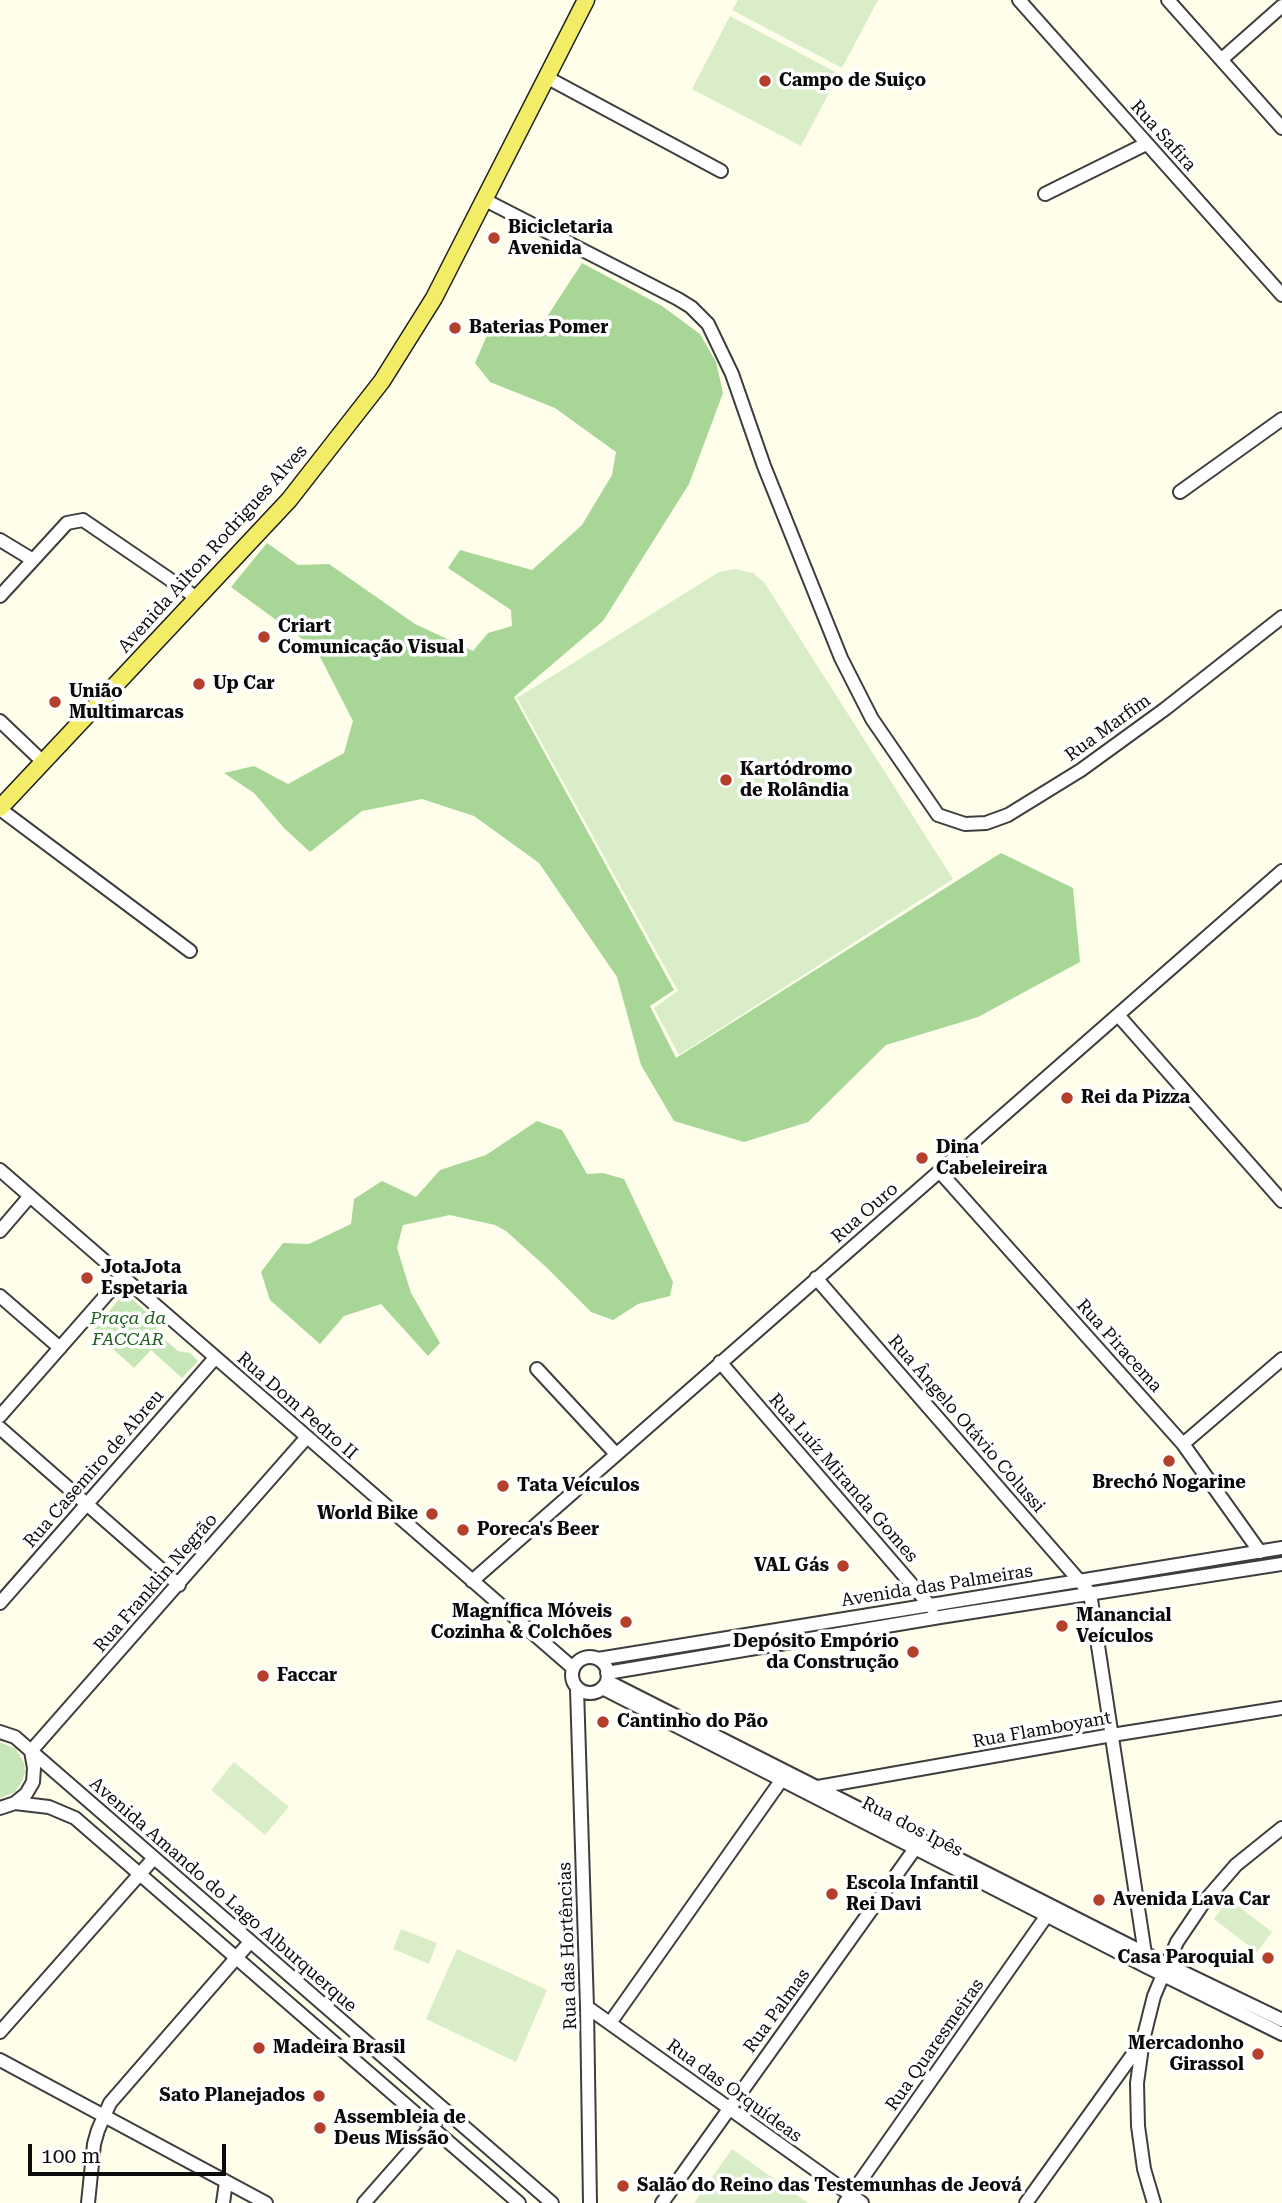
<!DOCTYPE html>
<meta charset="utf-8">
<style>
body{margin:0}
#map{position:relative;width:1282px;height:2203px;overflow:hidden;background:#fefeeb;font-family:"Roboto Serif",serif}
canvas{display:block}
.scale{position:absolute;left:28px;top:2144px;width:198px;height:32px;box-sizing:border-box;border:4px solid #0b0b0b;border-top:0;padding-left:9px;font-size:21px;line-height:24px;white-space:nowrap;color:#0b0b0b;-webkit-text-stroke:5px #fff;paint-order:stroke}
</style>
<div id="map">
<canvas width="1282" height="2203"></canvas>
<div class="scale">100 m</div>
</div>
<script>
const context = document.querySelector('canvas').getContext('2d');
context.lineJoin = 'round';
function paint(path, color) { context.fillStyle = color; context.fill(path, 'evenodd'); }
const toPath = rows => new Path2D(rows.map(r => 'M' + r).join(''));
function stroke(path, color, width, dash) { context.strokeStyle = color; context.lineWidth = width; context.lineCap = dash ? 'butt' : 'round'; context.setLineDash(dash || []); context.stroke(path); }
function drawText(font, color, halo, rows, align = 'center') {
  context.font = font + ' "Roboto Serif",serif'; context.lineWidth = 7; context.setLineDash([]); context.textBaseline = 'middle'; context.strokeStyle = halo; context.fillStyle = color; for (const [text, x, y, turn = 0] of rows) {
    context.save(); context.translate(x, y); context.rotate((+turn || 0) * Math.PI / 180); context.textAlign = isNaN(turn) ? turn : align; if (halo) context.strokeText(text, 0, 0); context.fillText(text, 0, 0); context.restore();
  }
}
const green = toPath([
 [127,1295,156,1320,157,1333,178,1351,190,1353,198,1361,182,1378,151,1350,134,1368,93,1331,120,1298],
 [0,1742,16,1749,24,1763,25,1772,23,1779,15,1792,0,1798]
]);
const forest = toPath([
 [582,263,662,306,700,334,716,362,723,393,689,484,603,621,514,697,674,990,650,1006,676,1058,1001,853,1073,888,1080,962,978,1017,886,1045,808,1122,744,1142,674,1121,641,1065,617,977,539,863,474,816,422,799,362,811,310,852,284,828,254,793,224,773,254,766,288,784,344,753,353,721,316,649,231,587,267,543,298,565,329,564,415,624,473,651,488,633,512,626,511,610,448,568,460,550,532,570,582,525,612,475,616,452,555,408,490,382,475,363,492,324,537,332],
 [537,1121,562,1130,587,1174,603,1173,624,1179,673,1282,670,1296,638,1304,613,1320,591,1312,546,1267,506,1231,495,1225,450,1215,403,1225,397,1248,411,1293,440,1343,428,1356,381,1304,344,1316,320,1344,270,1300,261,1272,283,1243,309,1244,351,1224,354,1199,382,1181,416,1197,440,1170,486,1155]
]);
const pitch = toPath([
 [738,0,878,0,842,68,732,10],
 [730,16,839,74,801,146,692,89],
 [735,569,753,573,764,582,953,879,679,1055,654,1008,678,991,517,698,719,572],
 [234,1762,289,1807,265,1835,211,1790],
 [1229,1899,1272,1932,1257,1952,1214,1919],
 [401,1929,437,1943,429,1964,393,1949],
 [457,1949,547,1990,516,2062,426,2019],
 [732,2149,808,2203,694,2203]
]);
const minor = toPath([
 [1019,0,1282,295],
 [1168,0,1282,128],
 [1222,59,1282,6],
 [546,77,721,171],
 [1045,194,1146,144],
 [485,200,678,299,691,307,708,324,732,374,764,466,841,658,872,719,938,815,965,824,986,823,1008,815,1081,770,1165,709,1282,617],
 [1180,492,1282,419],
 [0,540,33,560],
 [0,596,67,523,83,520,197,598],
 [0,721,43,762],
 [0,809,190,951],
 [1118,1015,1282,1201],
 [0,1170,573,1668],
 [940,1172,1183,1444,1260,1552],
 [0,1231,30,1196],
 [816,1278,1090,1593,1147,1967],
 [0,1296,60,1348],
 [720,1362,932,1608],
 [537,1369,616,1454],
 [0,1416,123,1276],
 [0,1428,179,1585],
 [307,1437,31,1751,552,2203],
 [1183,1444,1282,1359],
 [472,1581,1282,871],
 [0,1603,215,1358],
 '572 1675a18 18 0 1 1 36 0a18 18 0 1 1-36 0Z',
 [598,1659,1282,1548],
 [607,1673,940,1617,1282,1564],
 [607,1681,1166,1964,1282,2020],
 [602,1688,1147,1967,1282,2034],
 [577,1689,587,2007,590,2203],
 [0,1732,15,1737,31,1751,34,1768,33,1782,26,1794,15,1803,0,1808],
 [818,1787,1112,1735,1282,1708],
 [15,1803,49,1807,75,1818,519,2203],
 [587,2007,862,2203],
 [610,2023,785,1775],
 [0,2032,154,1858],
 [0,2060,266,2203],
 [88,2203,94,2144,98,2130,110,2103,250,1942],
 [223,2203,226,2182],
 [364,2203,445,2111],
 [662,2203,919,1843],
 [845,2203,1050,1911],
 [1026,2203,1141,2043],
 [1154,2203,1144,2169,1138,2126,1137,2083,1143,2040,1154,1996,1177,1942,1204,1902,1236,1865,1282,1828]
]);
const major = toPath([
 [0,808,289,500,382,381,434,298,586,0]
]);
const markers = [
 [765,81,7,"#b43f2a"],
 [494,238,7,"#b43f2a"],
 [455,328,7,"#b43f2a"],
 [264,637,7,"#b43f2a"],
 [199,684,7,"#b43f2a"],
 [55,702,7,"#b43f2a"],
 [726,780,7,"#b43f2a"],
 [1067,1098,7,"#b43f2a"],
 [922,1158,7,"#b43f2a"],
 [87,1278,7,"#b43f2a"],
 [1169,1461,7,"#b43f2a"],
 [503,1486,7,"#b43f2a"],
 [432,1514,7,"#b43f2a"],
 [463,1530,7,"#b43f2a"],
 [843,1566,7,"#b43f2a"],
 [626,1622,7,"#b43f2a"],
 [1062,1626,7,"#b43f2a"],
 [913,1652,7,"#b43f2a"],
 [263,1676,7,"#b43f2a"],
 [603,1722,7,"#b43f2a"],
 [832,1894,7,"#b43f2a"],
 [1099,1900,7,"#b43f2a"],
 [1268,1958,7,"#b43f2a"],
 [259,2048,7,"#b43f2a"],
 [1258,2054,7,"#b43f2a"],
 [319,2096,7,"#b43f2a"],
 [320,2128,7,"#b43f2a"],
 [623,2186,7,"#b43f2a"]
];
const poiNames = [
 ["Campo de Suiço",779,81],
 ["Bicicletaria",508,228],
 ["Avenida",508,249],
 ["Baterias Pomer",469,328],
 ["Criart",278,627],
 ["Comunicação Visual",278,648],
 ["Up Car",213,684],
 ["União",69,692],
 ["Multimarcas",69,713],
 ["Kartódromo",740,770],
 ["de Rolândia",740,791],
 ["Rei da Pizza",1081,1098],
 ["Dina",936,1148],
 ["Cabeleireira",936,1169],
 ["JotaJota",101,1268],
 ["Espetaria",101,1289],
 ["Brechó Nogarine",1169,1483,"center"],
 ["Tata Veículos",517,1486],
 ["World Bike",418,1514,"right"],
 ["Poreca's Beer",477,1530],
 ["VAL Gás",829,1566,"right"],
 ["Magnífica Móveis",612,1612,"right"],
 ["Cozinha & Colchões",612,1633,"right"],
 ["Manancial",1076,1616],
 ["Veículos",1076,1637],
 ["Depósito Empório",899,1642,"right"],
 ["da Construção",899,1663,"right"],
 ["Faccar",277,1676],
 ["Cantinho do Pão",617,1722],
 ["Escola Infantil",846,1884],
 ["Rei Davi",846,1905],
 ["Avenida Lava Car",1113,1900],
 ["Casa Paroquial",1254,1958,"right"],
 ["Mercadonho",1244,2044,"right"],
 ["Girassol",1244,2065,"right"],
 ["Madeira Brasil",273,2048],
 ["Sato Planejados",305,2096,"right"],
 ["Assembleia de",334,2118],
 ["Deus Missão",334,2139],
 ["Salão do Reino das Testemunhas de Jeová",637,2186]
];
const streetNames = [
 ["Rua Safira",1163,136,48],
 ["Avenida Ailton Rodrigues Alves",213,549,-48],
 ["Rua Marfim",1108,728,-36],
 ["Rua Ouro",865,1213,-41],
 ["Rua Piracema",1119,1346,48],
 ["Rua Dom Pedro II",297,1406,41],
 ["Rua Ângelo Otávio Colussi",966,1424,49],
 ["Rua Casemiro de Abreu",94,1469,-49],
 ["Rua Luíz Miranda Gomes",843,1478,49],
 ["Rua Franklin Negrão",156,1583,-49],
 ["Avenida das Palmeiras",937,1586,-9],
 ["Rua Flamboyant",1042,1730,-10],
 ["Rua dos Ipês",912,1827,27],
 ["Avenida Amando do Lago Alburquerque",223,1895,41],
 ["Rua das Hortências",568,1946,-92],
 ["Rua Palmas",777,2011,-54],
 ["Rua Quaresmeiras",935,2045,-55],
 ["Rua das Orquídeas",734,2091,36]
];
const parkNames = [
 ["Praça da",128,1319],
 ["FACCAR",128,1340]
];
paint(green, '#c6e6b7');
paint(forest, '#a7d697');
paint(pitch, '#d9eec8');
stroke(minor, '#3e3e3e', 16);
stroke(major, '#1c1c1c', 19);
stroke(minor, '#fff', 12);
stroke(major, '#f2ec67', 16);
for (const [x, y, r, color] of markers) { const dot = new Path2D(); dot.arc(x, y, r, 0, 2 * Math.PI); context.fillStyle = color; context.fill(dot); stroke(dot, '#fff', 2.5); }
drawText('bold 18px', '#0b0b0b', '#fff', poiNames, 'left');
drawText('18px', '#0b0b0b', '#fff', streetNames);
drawText('italic 18px', '#205f1f', '#fff', parkNames);
</script>
